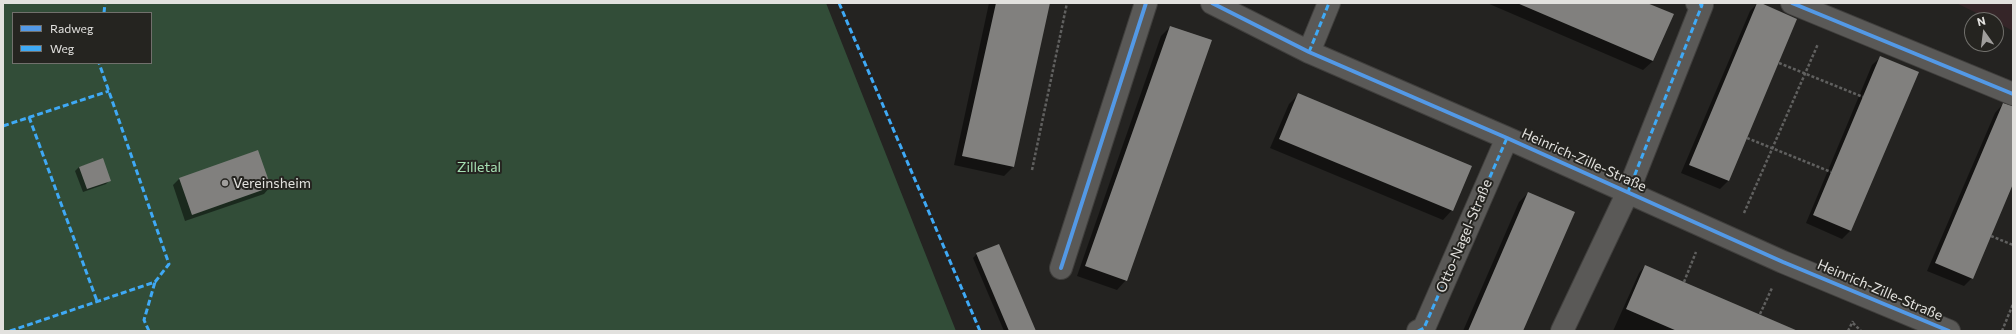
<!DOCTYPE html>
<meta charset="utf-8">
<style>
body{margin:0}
#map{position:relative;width:2016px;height:334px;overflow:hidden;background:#242321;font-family:Commissioner,sans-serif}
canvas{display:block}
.frame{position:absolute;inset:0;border:4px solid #e2e1de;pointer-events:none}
.legend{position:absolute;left:12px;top:12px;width:140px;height:52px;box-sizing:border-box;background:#252420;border:1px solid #71706c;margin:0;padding:5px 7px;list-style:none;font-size:12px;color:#e2e1de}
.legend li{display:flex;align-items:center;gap:8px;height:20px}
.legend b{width:20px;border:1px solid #71706c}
.north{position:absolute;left:1964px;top:12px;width:40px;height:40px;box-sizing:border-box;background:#252420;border:1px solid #71706c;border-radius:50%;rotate:346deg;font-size:11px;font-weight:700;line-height:16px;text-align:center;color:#e2e1de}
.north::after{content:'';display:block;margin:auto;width:14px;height:18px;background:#a09e9c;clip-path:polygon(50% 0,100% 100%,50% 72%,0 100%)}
</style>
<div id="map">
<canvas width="2016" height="334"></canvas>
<div class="frame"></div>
<ul class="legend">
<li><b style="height:5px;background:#5399e6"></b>Radweg</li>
<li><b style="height:5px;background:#3fa9f5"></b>Weg</li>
</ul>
<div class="north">N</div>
</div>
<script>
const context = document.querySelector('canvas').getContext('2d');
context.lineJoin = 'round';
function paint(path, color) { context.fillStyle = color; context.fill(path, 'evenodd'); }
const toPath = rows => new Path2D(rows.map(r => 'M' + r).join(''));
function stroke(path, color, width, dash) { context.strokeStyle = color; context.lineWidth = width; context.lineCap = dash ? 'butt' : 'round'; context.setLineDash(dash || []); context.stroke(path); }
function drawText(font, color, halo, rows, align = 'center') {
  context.font = font + ' Commissioner,sans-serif'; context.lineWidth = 4; context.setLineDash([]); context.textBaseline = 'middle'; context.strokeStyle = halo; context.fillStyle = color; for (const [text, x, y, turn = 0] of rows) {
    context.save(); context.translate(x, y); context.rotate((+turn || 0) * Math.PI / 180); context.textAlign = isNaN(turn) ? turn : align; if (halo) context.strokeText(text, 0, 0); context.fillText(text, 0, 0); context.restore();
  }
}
const industrial = toPath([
 [1956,3,2013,3,2013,31,1996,22,1996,20,1991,20]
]);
const green = toPath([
 [3,3,826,3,956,331,3,331],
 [13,13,151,13,151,63,13,63]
]);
const shadow = toPath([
 [989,3,1049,3,1013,167,1004,176,954,165],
 [1487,3,1644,3,1653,61,1643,70],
 [1758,3,1796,19,1728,181,1720,189,1681,173,1750,11],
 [1170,27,1126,280,1117,290,1077,276,1161,36],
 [1881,57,1851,230,1842,239,1806,223,1872,65],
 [1298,95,1452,210,1443,220,1270,148,1289,104],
 [2003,104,2013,108,2013,182,1972,278,1964,286,1927,271,1995,113],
 [257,151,270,187,264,194,185,221,173,185,179,179],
 [102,160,110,180,106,184,83,192,75,171,79,167],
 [1528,193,1522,331,1463,331,1519,202],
 [977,254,1035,331,1004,331,973,258],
 [1645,266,1795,331,1613,331,1639,273]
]);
const building = toPath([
 [996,3,1050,3,1014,167,962,156],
 [1517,3,1647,3,1674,14,1653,61],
 [1757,3,1761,3,1797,19,1729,181,1689,165],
 [1170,26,1212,40,1127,281,1085,266],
 [1880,56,1919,72,1851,231,1813,215],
 [1298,93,1472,166,1453,211,1279,139],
 [2003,103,2013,106,2013,184,1973,279,1935,263],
 [258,150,271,187,192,215,179,178],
 [103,158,111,181,87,189,79,167],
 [1528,192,1575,212,1523,331,1468,331],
 [999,244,1036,331,1009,331,976,253],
 [1645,265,1684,282,1798,331,1677,331,1626,309]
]);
const path = toPath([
 [1779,63,1863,97],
 [1747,138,1831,172],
 [1032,170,1067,3],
 [1744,213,1818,44],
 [1991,236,2013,245],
 [1684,282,1696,252],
 [1760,314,1772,288],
 [1853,323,1861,331],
 [1848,331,1853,321],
 [2002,331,2013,304]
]);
const minor = toPath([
 [1212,3,1309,52,1507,138,1783,262,1949,331],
 [1792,3,2013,94],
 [1309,52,1329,3],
 [1061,268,1146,3],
 [1418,331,1424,328,1507,138],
 [1562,331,1628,192,1702,5,1697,3]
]);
const quiet = toPath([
 [839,3,980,331],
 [104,13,105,3],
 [1309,52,1329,3],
 [29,117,97,301],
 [3,126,109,91],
 [1628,192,1702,5,1697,3],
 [10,331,155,282,169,264,99,63],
 [149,331,144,320,155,282],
 [1418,331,1424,328,1507,138]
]);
const cycleway = toPath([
 [1212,3,1309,52,1507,138,1783,262,1949,331],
 [1792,3,2013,94],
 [1061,268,1146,3]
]);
const markers = [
 [225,183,4,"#a09e9c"]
];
const streetNames = [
 ["Heinrich-Zille-Straße",1584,160,24],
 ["Otto-Nagel-Straße",1464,236,-67],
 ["Heinrich-Zille-Straße",1880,290,23]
];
const parkNames = [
 ["Zilletal",479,167]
];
const poiNames = [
 ["Vereinsheim",233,183]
];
paint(industrial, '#352528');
paint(green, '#324d38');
paint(shadow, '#0007');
paint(building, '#81807e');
stroke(minor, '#403f3d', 24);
stroke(path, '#60605f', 2.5, [3, 2]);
stroke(minor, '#5a5957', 22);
stroke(quiet, '#3fa9f5', 3, [6, 3]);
stroke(cycleway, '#5399e6', 4);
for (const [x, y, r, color] of markers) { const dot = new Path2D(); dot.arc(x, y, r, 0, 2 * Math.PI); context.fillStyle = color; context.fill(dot); stroke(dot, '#252420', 1.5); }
drawText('14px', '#e2e1de', '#252420', streetNames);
drawText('14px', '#a6e0b3', '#252420', parkNames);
drawText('14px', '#e2e1de', '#252420', poiNames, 'left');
</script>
